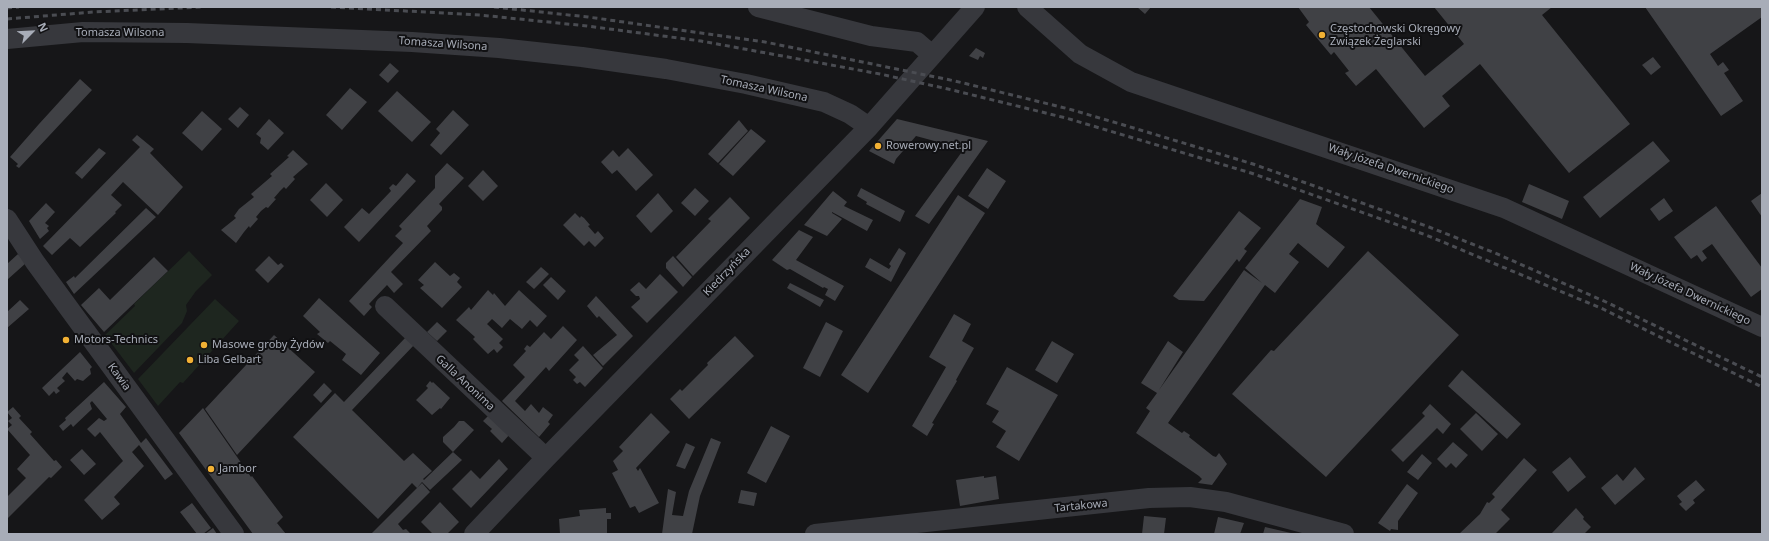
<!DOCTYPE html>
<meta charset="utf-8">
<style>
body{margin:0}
#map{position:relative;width:1769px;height:541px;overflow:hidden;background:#161618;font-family:"Noto Sans",sans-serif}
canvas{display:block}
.frame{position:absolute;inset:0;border:8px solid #a8adb8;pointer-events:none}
.north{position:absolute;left:12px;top:12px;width:40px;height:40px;-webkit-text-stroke:3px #111113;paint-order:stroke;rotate:66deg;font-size:11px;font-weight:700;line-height:16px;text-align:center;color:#a8adb8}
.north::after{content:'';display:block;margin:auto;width:14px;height:18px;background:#a8adb8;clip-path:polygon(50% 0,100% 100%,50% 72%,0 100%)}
</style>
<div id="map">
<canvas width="1769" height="541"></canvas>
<div class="frame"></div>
<div class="north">N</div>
</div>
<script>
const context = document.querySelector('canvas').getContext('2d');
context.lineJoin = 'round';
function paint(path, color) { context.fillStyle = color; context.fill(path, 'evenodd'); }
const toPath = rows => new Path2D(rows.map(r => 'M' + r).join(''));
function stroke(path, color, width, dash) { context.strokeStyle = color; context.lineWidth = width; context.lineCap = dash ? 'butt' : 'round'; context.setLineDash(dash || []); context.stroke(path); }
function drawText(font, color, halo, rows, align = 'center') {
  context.font = font + ' "Noto Sans",sans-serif'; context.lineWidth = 4; context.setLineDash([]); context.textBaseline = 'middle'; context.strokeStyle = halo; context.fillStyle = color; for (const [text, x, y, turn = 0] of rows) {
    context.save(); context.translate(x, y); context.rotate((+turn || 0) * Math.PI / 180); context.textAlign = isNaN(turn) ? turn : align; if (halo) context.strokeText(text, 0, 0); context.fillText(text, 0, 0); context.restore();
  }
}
const green = toPath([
 [189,251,212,275,196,291,186,305,187,311,182,323,134,373,105,335,135,306,134,304],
 [215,299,239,321,183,383,180,382,158,406,138,379]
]);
const building = toPath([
 [1137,7,1151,7,1145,14],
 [1298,7,1369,7,1425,76,1464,44,1434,7,1552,7,1542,15,1630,124,1569,173,1480,64,1442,96,1450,106,1424,128,1376,69,1356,86,1345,73,1349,71,1334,52,1331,55,1306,25,1309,22],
 [1645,7,1762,7,1762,17,1710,54,1718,66,1723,62,1729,70,1724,73,1743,101,1721,116],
 [976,48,985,53,983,58,980,56,978,60,969,56],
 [1653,57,1661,67,1651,75,1642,65],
 [390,63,399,71,388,83,379,75],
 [80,79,92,90,19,168,16,166,18,164,10,157,39,124],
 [350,88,367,102,342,130,326,115],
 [397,91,431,122,412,142,378,111],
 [240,107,249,115,238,128,228,119],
 [453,110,469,125,441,155,430,145,440,133,436,129],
 [202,111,222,129,202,151,182,133],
 [269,119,284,133,268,150,260,143,261,138,256,134],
 [897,119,988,141,929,224,915,216,964,149,916,136,896,159,894,164,869,151],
 [739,120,748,131,718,163,708,154],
 [751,129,766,141,733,176,719,164],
 [137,135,154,149,150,153,183,187,158,215,123,182,111,195,122,205,115,212,116,213,80,247,70,238,52,255,43,246,140,147,132,140],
 [1653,141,1670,161,1600,218,1583,197],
 [99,148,106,153,82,179,75,173],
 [628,148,653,175,636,191,617,170,612,174,601,162,613,150,619,157],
 [293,150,308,164,293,177,295,179,286,189,284,187,280,191,274,198,276,199,268,208,266,207,261,211,256,217,258,219,250,228,249,226,244,232,236,243,221,230,236,218,234,216,239,209,254,197,251,194,272,176,270,174,289,157,287,156],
 [447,163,464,178,439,204,442,207,442,210,427,226,431,231,391,272,403,284,394,293,387,285,369,304,372,307,364,316,349,301,403,243,395,236,402,229,399,226,435,188,435,176],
 [987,168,1006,181,988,209,968,196],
 [483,170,498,186,483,201,468,186],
 [407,173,416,181,359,242,344,227,362,208,369,214,391,191,389,188,393,184,396,186],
 [326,183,343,200,327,217,310,200],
 [1529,184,1569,201,1562,219,1522,202],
 [695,188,709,201,695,216,681,203],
 [861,188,905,211,900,222,866,204,867,202,857,196],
 [833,191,847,202,844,206,873,220,867,231,832,212,832,213,842,219,827,236,804,225],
 [658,193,673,211,651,233,636,216],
 [1762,193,1762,217,1751,201],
 [958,195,985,213,868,393,841,375],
 [730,197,750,218,693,276,676,257,711,221,708,219],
 [1664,198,1673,211,1659,221,1650,209],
 [1300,199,1322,207,1316,224,1345,247,1328,268,1298,243,1289,254,1299,262,1275,293,1265,285,1168,423,1182,433,1184,431,1190,435,1189,437,1213,456,1216,457,1219,453,1227,464,1212,485,1198,483,1202,479,1199,476,1136,433,1150,411,1146,408,1157,393,1141,383,1168,341,1183,352,1159,390,1244,270,1262,283,1245,268],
 [46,203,55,212,45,223,49,226,47,228,49,231,40,239,29,221],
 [1716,206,1762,268,1762,289,1751,297,1712,244,1702,251,1707,258,1702,262,1697,255,1691,259,1674,237],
 [146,208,156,217,74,294,66,282,74,276,75,278],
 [1239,211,1261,228,1244,249,1247,251,1239,262,1237,259,1204,301,1179,300,1173,296],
 [575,213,580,218,581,216,584,218,590,225,588,226,595,234,598,231,604,238,595,247,589,241,584,246,563,225],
 [799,230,813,237,796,260,844,286,835,301,825,295,828,289,824,287,823,288,790,269,787,270,772,260],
 [899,248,906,253,891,282,865,267,870,258,889,269,891,266,889,264],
 [1368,251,1459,335,1326,477,1232,394,1271,350,1274,351],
 [18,254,26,263,7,280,7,264],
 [269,256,278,265,281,263,284,266,268,283,255,270],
 [673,256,692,277,683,287,666,268,666,263],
 [154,257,168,271,104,332,81,305,99,288,110,300],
 [435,262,450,276,454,273,460,278,457,282,462,287,442,308,420,288,424,285,418,280],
 [541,267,549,274,534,289,526,282],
 [660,274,678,292,647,323,631,307,640,299,639,296,636,296,630,290,639,282,646,289],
 [551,277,566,291,558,300,543,285],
 [790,283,824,300,820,307,787,288],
 [488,290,493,295,494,293,505,306,519,290,547,316,537,327,530,320,522,329,510,319,502,328,492,319,487,324,503,339,499,343,503,347,497,353,494,349,488,354,473,339,475,337,456,320,469,307,471,310],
 [596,296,633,336,603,366,593,355,617,335,599,316,597,318,587,306],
 [319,298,380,353,361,375,342,360,346,354,330,341,328,343,317,334,320,332,303,316],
 [20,300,29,309,7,328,7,312],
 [954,314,971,324,962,341,974,348,956,380,957,381,932,423,934,424,927,436,912,426,946,367,929,357],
 [437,322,447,331,437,341,427,332],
 [826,322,843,331,820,377,803,368],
 [563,326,577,340,549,371,546,367,515,401,525,411,531,404,539,413,543,407,553,415,548,422,550,424,539,437,502,401,525,377,513,365,526,351,524,349,527,345,530,347,544,332,551,339],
 [274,335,315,372,237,455,205,409],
 [735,336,754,356,689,419,670,399,680,389,682,391,708,365,707,363],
 [406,337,415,344,352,410,404,461,413,453,432,471,423,479,424,480,453,452,443,442,443,437,454,427,459,421,464,421,474,430,453,452,462,460,430,490,422,482,417,488,412,483,378,519,293,437,335,393,344,402],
 [1052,341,1074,354,1057,383,1035,370],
 [583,346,603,368,585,387,580,382,577,384,573,380,576,377,569,370,579,360,574,355],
 [80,352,92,367,90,369,91,374,83,381,77,379,75,381,67,372,62,378,65,381,57,388,60,391,56,394,54,391,49,396,42,388],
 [1007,367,1058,395,1019,461,996,447,1006,431,992,422,999,411,986,404],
 [1462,370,1521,424,1507,439,1448,386],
 [430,381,432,383,433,382,450,398,441,409,440,408,432,415,416,400,428,388,426,386],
 [104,382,126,407,120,414,141,443,146,438,173,474,165,480,139,445,132,452,144,466,114,497,120,504,102,520,84,500,123,461,100,432,95,437,87,429,99,418,104,421,107,419,92,401,90,403,92,409,73,427,71,424,63,431,59,426,66,420,65,418],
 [324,383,332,391,321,403,313,395],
 [1430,404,1451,424,1443,434,1437,428,1403,462,1391,450,1425,416,1422,413],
 [13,407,21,416,19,418,32,432,30,434,54,461,56,460,62,467,51,478,49,477,7,519,7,497,26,478,17,469,30,455,7,429,12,425,8,421,12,418,7,412],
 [203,408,251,477,252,476,283,517,274,526,277,523,286,534,253,534,179,433],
 [651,413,670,432,636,468,638,471,640,468,659,503,639,513,635,506,630,508,612,473,618,470,613,461,623,451,619,447],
 [1476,413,1498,434,1482,451,1460,429],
 [489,415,510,434,502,443,490,431,492,429,483,421],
 [771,426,790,436,766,483,747,473],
 [711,438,721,442,700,496,692,534,662,534,668,489,676,492,672,515,683,516,689,491],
 [1453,442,1468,455,1456,468,1451,463,1446,468,1437,459],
 [686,443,695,447,685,469,676,466],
 [82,449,96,464,84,475,70,460],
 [1422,454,1432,463,1418,480,1407,472],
 [1570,457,1586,477,1568,492,1552,472],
 [1524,458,1537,470,1501,510,1510,519,1495,534,1459,534,1480,514,1487,502,1489,503,1495,497,1492,494],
 [499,459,508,469,471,508,452,489,471,470,480,479],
 [1635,467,1645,479,1615,505,1601,488,1617,474,1623,481],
 [984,476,984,478,996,476,999,499,960,506,956,480],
 [1696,480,1705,490,1693,500,1695,503,1686,511,1679,504,1682,502,1677,496],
 [422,483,430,492,398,524,403,530,406,529,411,534,371,534],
 [1407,484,1418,493,1398,521,1398,530,1391,529,1390,531,1378,523],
 [741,490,757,493,754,506,738,503],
 [440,502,459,522,447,534,433,534,421,522],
 [192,503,211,528,203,534,197,534,180,512],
 [606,508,606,513,611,513,611,519,607,519,607,534,560,534,559,519,580,516,579,510],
 [1576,508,1584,517,1583,519,1591,527,1584,534,1553,534,1552,533],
 [1144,516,1166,518,1164,534,1142,534],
 [1218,517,1244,523,1240,534,1214,534],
 [1265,527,1291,533,1291,534,1263,534],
 [213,528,217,534,205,534]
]);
const minor = toPath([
 [758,7,871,36,917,42,932,55],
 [1027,7,1080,54,1131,82,1504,208,1762,327],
 [7,39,83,32,187,33,412,42,499,48,582,57,666,69,746,84,824,102,850,114,869,127],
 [7,219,35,262,234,534],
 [385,306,546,458],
 [474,534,546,458,869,127,975,7],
 [815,534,1149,498,1190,497,1226,502,1344,534]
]);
const rail = toPath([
 [331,7,480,15,587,26,701,41,880,74,948,89,1066,118,1251,173,1426,235,1603,309,1762,387],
 [494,7,588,17,765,42,955,81,1069,109,1127,126,1253,164,1429,227,1495,253,1606,302,1762,377],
 [7,8,19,7],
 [7,19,93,12,202,7]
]);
const markers = [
 [1322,35,4,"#f2b134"],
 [878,146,4,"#f2b134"],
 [66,340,4,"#f2b134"],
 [204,345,4,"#f2b134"],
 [190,360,4,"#f2b134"],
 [211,469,4,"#f2b134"]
];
const poiNames = [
 ["Częstochowski Okręgowy",1330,29],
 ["Związek Żeglarski",1330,42],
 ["Rowerowy.net.pl",886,146],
 ["Motors-Technics",74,340],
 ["Masowe groby Żydów",212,345],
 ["Liba Gelbart",198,360],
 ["Jambor",219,469]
];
const streetNames = [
 ["Tomasza Wilsona",120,33],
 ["Tomasza Wilsona",443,44,4],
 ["Tomasza Wilsona",764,89,12],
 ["Wały Józefa Dwernickiego",1391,169,19],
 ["Kiedrzyńska",727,272,-46],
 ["Wały Józefa Dwernickiego",1690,294,25],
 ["Kawia",119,377,54],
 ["Galla Anonima",465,383,43],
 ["Tartakowa",1081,506,-6]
];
paint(green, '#1e261f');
paint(building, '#404145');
stroke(minor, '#37383d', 20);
stroke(rail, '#4a4c52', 3, [5, 4]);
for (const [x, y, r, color] of markers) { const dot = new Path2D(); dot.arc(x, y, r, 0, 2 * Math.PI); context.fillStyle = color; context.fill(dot); stroke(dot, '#111113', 1.5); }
drawText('11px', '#a8adb8', '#111113', poiNames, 'left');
drawText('11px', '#a8adb8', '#111113', streetNames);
</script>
